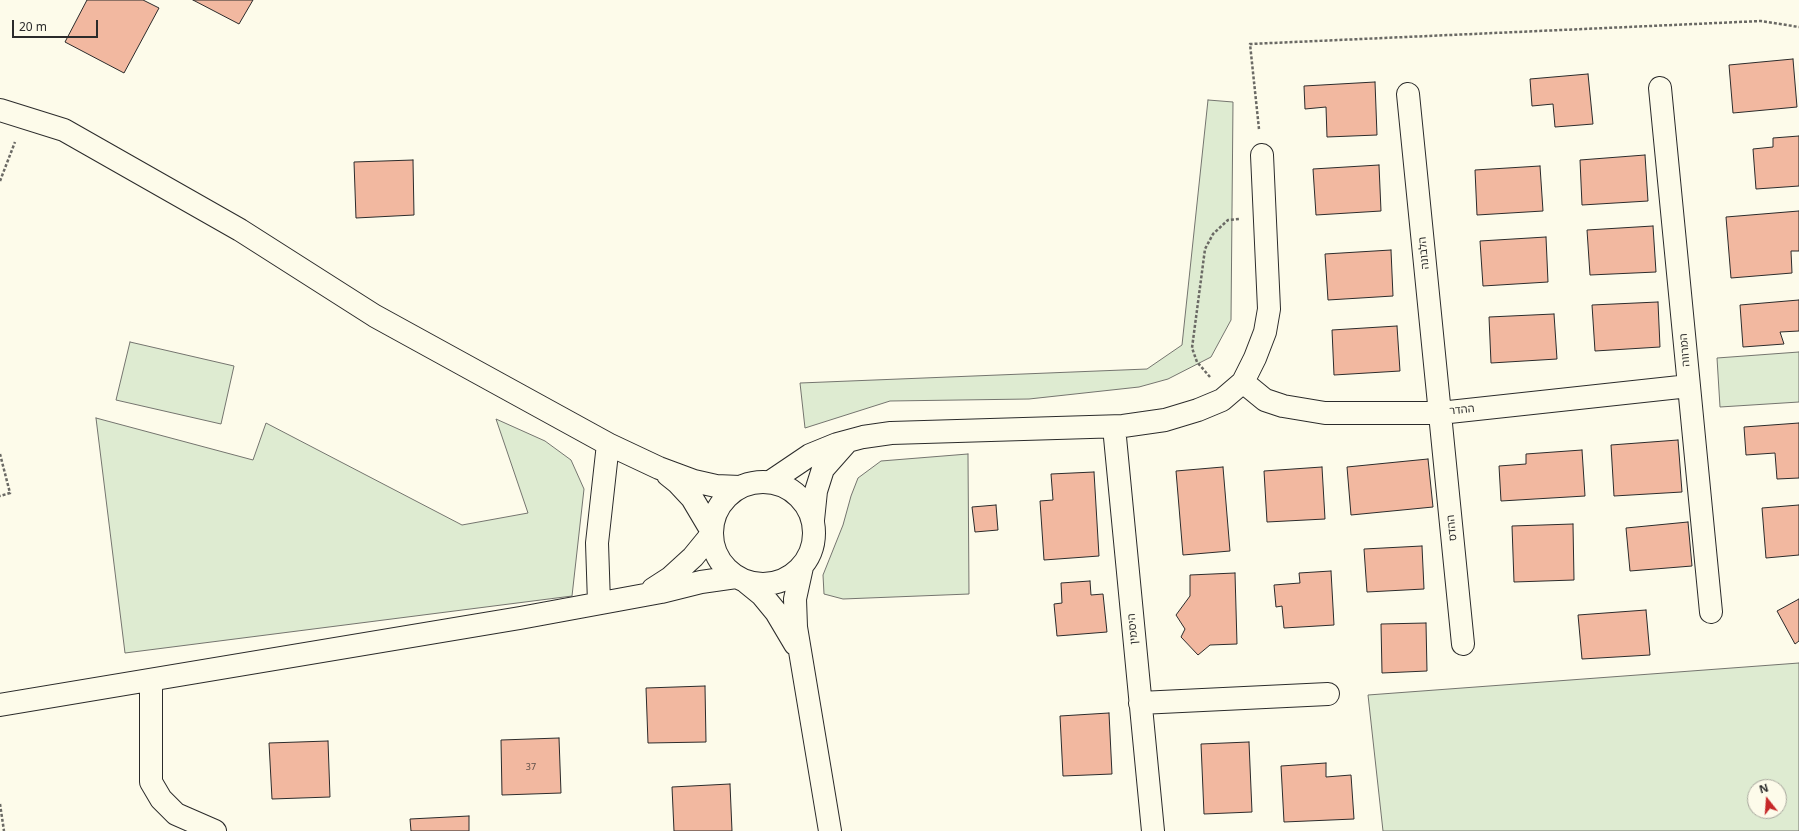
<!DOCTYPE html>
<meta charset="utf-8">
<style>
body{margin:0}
#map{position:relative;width:1799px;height:831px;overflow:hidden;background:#fdfbea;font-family:"Noto Sans",sans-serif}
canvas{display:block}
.north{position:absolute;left:1747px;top:779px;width:40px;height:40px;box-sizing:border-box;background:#fdfbea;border:1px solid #a9a89e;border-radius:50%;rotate:343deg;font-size:11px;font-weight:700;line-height:16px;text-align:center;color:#2b2b2b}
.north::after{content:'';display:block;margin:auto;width:14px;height:18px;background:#c62828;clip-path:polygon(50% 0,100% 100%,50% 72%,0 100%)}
.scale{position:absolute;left:12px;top:20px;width:86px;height:18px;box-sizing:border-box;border:2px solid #2b2b2b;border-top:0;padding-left:5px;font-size:12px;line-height:14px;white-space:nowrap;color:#2b2b2b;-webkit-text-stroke:3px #fdfbea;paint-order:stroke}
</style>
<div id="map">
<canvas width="1799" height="831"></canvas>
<div class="north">N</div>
<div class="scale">20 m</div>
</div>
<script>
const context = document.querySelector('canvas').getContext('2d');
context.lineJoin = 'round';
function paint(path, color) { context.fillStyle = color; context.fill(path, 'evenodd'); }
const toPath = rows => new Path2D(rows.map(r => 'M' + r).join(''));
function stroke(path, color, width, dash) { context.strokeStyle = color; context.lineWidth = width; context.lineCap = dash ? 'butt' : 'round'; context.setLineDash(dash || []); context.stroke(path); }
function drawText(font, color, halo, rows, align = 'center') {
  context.font = font + ' "Noto Sans","Noto Sans Hebrew",sans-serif'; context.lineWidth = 3; context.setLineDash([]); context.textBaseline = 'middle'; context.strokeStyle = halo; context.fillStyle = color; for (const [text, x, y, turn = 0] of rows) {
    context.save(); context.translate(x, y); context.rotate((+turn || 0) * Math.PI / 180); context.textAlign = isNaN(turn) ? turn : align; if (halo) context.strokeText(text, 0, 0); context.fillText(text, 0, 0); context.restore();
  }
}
const green = toPath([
 [1208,100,1233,102,1231,320,1211,357,1168,379,1139,387,1029,399,890,401,805,428,800,383,1147,369,1182,345,1208,100],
 [130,342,234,366,221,424,116,400,130,342],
 [1799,352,1799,402,1720,407,1717,358,1799,352],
 [96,418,253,460,266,423,462,525,528,513,496,419,545,441,571,460,584,489,572,596,125,653,96,418],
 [968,454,969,594,843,599,824,594,823,575,843,525,851,496,858,478,881,461,968,454],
 [1799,663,1799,831,1383,831,1368,695,1799,663],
 [1755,787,1779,787,1779,811,1755,811,1755,787]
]);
const building = toPath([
 [87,0,143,0,159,8,124,73,65,42,87,0],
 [193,0,253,0,239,24,193,0],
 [1793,59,1797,107,1733,113,1729,65,1793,59],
 [1588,74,1593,124,1555,127,1553,104,1532,106,1530,79,1588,74],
 [1375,82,1377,135,1327,137,1326,107,1305,109,1304,86,1375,82],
 [1799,136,1799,186,1756,189,1753,149,1773,147,1773,138,1799,136],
 [1645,155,1648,201,1582,205,1580,160,1645,155],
 [413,160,414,215,356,218,354,162,413,160],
 [1379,165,1381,211,1316,215,1313,169,1379,165],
 [1540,166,1543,211,1477,215,1475,170,1540,166],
 [1799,211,1799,251,1791,251,1792,273,1731,278,1726,217,1799,211],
 [1653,226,1656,272,1590,275,1587,230,1653,226],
 [1546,237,1548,282,1483,286,1480,241,1546,237],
 [1391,250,1393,296,1328,300,1325,254,1391,250],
 [1799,300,1799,331,1780,332,1784,344,1743,347,1740,305,1799,300],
 [1658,302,1660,347,1595,351,1592,305,1658,302],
 [1554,314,1557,359,1491,363,1489,317,1554,314],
 [1397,326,1400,371,1334,375,1332,330,1397,326],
 [1799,423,1799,478,1777,479,1775,453,1746,455,1744,427,1799,423],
 [1678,440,1682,492,1614,496,1611,445,1678,440],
 [1582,450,1585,496,1501,501,1499,466,1526,464,1526,454,1582,450],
 [1428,459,1433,507,1351,515,1347,467,1428,459],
 [1223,467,1230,551,1183,555,1176,471,1223,467],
 [1322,467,1325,519,1267,522,1264,471,1322,467],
 [1094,472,1099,556,1044,560,1040,501,1053,500,1051,474,1094,472],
 [996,505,998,530,975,532,972,507,996,505],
 [1799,505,1799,555,1766,558,1762,508,1799,505],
 [1688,522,1692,566,1630,571,1626,528,1688,522],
 [1573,524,1574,580,1514,582,1512,526,1573,524],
 [1422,546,1424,589,1367,592,1364,549,1422,546],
 [1331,571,1334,625,1284,628,1282,606,1276,607,1274,585,1300,583,1299,573,1331,571],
 [1235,573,1237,644,1210,645,1198,655,1181,637,1185,629,1176,615,1190,596,1190,575,1235,573],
 [1090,581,1091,595,1103,594,1107,632,1057,636,1054,604,1062,603,1061,583,1090,581],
 [1799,599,1799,641,1795,644,1777,611,1799,599],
 [1646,610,1650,655,1582,659,1578,615,1646,610],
 [1426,623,1427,671,1382,673,1381,624,1426,623],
 [705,686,706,742,648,743,646,688,705,686],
 [1109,713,1112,774,1063,776,1060,716,1109,713],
 [559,738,561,793,502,795,501,740,559,738],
 [328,741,330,797,272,799,269,743,328,741],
 [1249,742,1252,812,1204,814,1201,744,1249,742],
 [1326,763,1326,777,1351,775,1354,819,1284,822,1281,766,1326,763],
 [730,784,732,831,674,831,672,787,730,784],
 [469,816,469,831,411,831,410,819,469,816]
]);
const path = toPath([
 [1259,129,1250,44,1761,21,1799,27],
 [0,181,15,142],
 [1210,377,1197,362,1192,348,1205,249,1213,234,1228,220,1239,219],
 [0,454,10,493,0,496],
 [0,804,4,831]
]);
const minor = toPath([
 [1660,88,1711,612],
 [1408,94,1463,644],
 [0,110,64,130,240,230,375,316,608,444,659,468,694,481,716,486,740,487],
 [1243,382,1265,400,1283,406,1325,413,1440,413,1689,386],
 [1114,427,1153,831],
 [668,475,678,483,692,498,711,530],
 '712 533a51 51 0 1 1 102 0a51 51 0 1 1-102 0Z',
 [770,482,810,455,837,444,863,437,891,433,1123,426,1165,420,1198,410,1222,400,1243,382,1255,358,1265,332,1269,309,1262,155],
 [813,520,816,491,823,469,846,443],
 [802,567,795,599,796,627,830,831],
 [746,582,762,595,776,612,795,644],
 [653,589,670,578,693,557,711,535],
 [599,603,597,543,608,444],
 [151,680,151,782,161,799,176,814,215,831],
 [1140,703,1328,694],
 [0,705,520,618,661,592,701,582,736,577]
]);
const numberNames = [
 ["37",531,767]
];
const streetNames = [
 ["הלבונה",1424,253,-96],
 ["המרווה",1685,350,-95],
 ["ההדר",1462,410,-6],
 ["ההדס",1452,528,-96],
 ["היסמין",1133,629,-95]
];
paint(green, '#deebd1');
stroke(green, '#74746e', 1);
paint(building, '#f2b8a0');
stroke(building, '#2b2b2b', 1);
stroke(minor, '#2b2b2b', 24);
stroke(path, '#6a6964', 2.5, [3, 2]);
stroke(minor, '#fdfbea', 22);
drawText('9px', '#5d4e48', null, numberNames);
drawText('11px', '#2b2b2b', '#fdfbea', streetNames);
</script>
